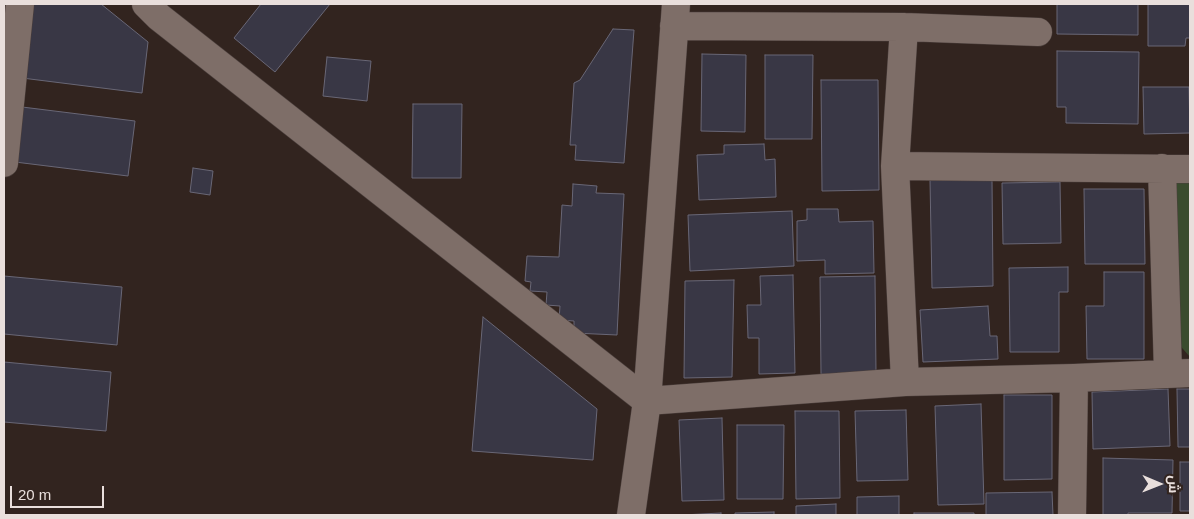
<!DOCTYPE html>
<meta charset="utf-8">
<style>
body{margin:0}
#map{position:relative;width:1194px;height:519px;overflow:hidden;background:#32241f;font-family:Arial,Cairo,sans-serif}
canvas{display:block}
.frame{position:absolute;inset:0;border:5px solid #e9dfdc;pointer-events:none}
.north{position:absolute;left:1134px;top:459px;width:50px;height:50px;-webkit-text-stroke:4px #32241f;paint-order:stroke;rotate:91deg;font-size:14px;font-weight:700;line-height:20px;text-align:center;color:#e9dfdc}
.north::after{content:'';display:block;margin:auto;width:18px;height:22px;background:#e9dfdc;clip-path:polygon(50% 0,100% 100%,50% 72%,0 100%)}
.scale{position:absolute;left:10px;top:486px;width:94px;height:22px;box-sizing:border-box;border:2px solid #e9dfdc;border-top:0;padding-left:6px;font-size:15px;line-height:18px;white-space:nowrap;color:#e9dfdc;-webkit-text-stroke:4px #32241f;paint-order:stroke}
</style>
<div id="map">
<canvas width="1194" height="519"></canvas>
<div class="frame"></div>
<div class="north">ش</div>
<div class="scale">20 m</div>
</div>
<script>
const context = document.querySelector('canvas').getContext('2d');
context.lineJoin = 'round';
function paint(path, color) { context.fillStyle = color; context.fill(path, 'evenodd'); }
const toPath = rows => new Path2D(rows.map(r => 'M' + r).join(''));
function stroke(path, color, width, dash) { context.strokeStyle = color; context.lineWidth = width; context.lineCap = dash ? 'butt' : 'round'; context.setLineDash(dash || []); context.stroke(path); }
const green = toPath([
 [1190,169,1190,357,1176,341,1174,179]
]);
const building = toPath([
 [31,4,101,4,148,42,142,93,22,78,31,4],
 [261,4,330,4,275,72,234,38,261,4],
 [1057,4,1138,4,1138,35,1057,34,1057,4],
 [1148,4,1190,4,1190,38,1186,38,1185,46,1148,46,1148,4],
 [613,29,634,30,624,163,575,160,576,145,570,145,574,83,580,80,613,29],
 [1057,51,1139,52,1138,124,1066,123,1066,107,1057,107,1057,51],
 [702,54,746,55,745,132,701,131,702,54],
 [765,55,813,55,812,139,765,139,765,55],
 [327,57,371,61,367,101,323,96,327,57],
 [821,80,878,80,879,190,822,191,821,80],
 [1143,87,1189,87,1190,133,1144,134,1143,87],
 [413,104,462,104,461,178,412,178,413,104],
 [22,107,135,121,128,176,15,162,22,107],
 [764,144,765,160,775,159,776,197,699,200,697,155,724,154,724,145,764,144],
 [193,168,213,171,210,195,190,192,193,168],
 [930,180,992,180,993,286,932,288,930,180],
 [1060,182,1061,243,1003,244,1002,183,1060,182],
 [573,184,597,186,596,193,624,194,617,335,574,333,574,321,559,320,560,306,546,305,547,292,530,291,531,282,525,281,527,256,559,257,562,205,572,206,573,184],
 [1084,189,1144,189,1145,264,1085,264,1084,189],
 [807,209,838,209,839,222,873,221,874,273,825,274,825,260,797,261,797,221,807,220,807,209],
 [792,211,794,266,690,271,688,215,792,211],
 [1068,267,1068,292,1059,292,1059,352,1010,352,1009,268,1068,267],
 [1104,272,1144,272,1144,359,1087,359,1086,306,1104,306,1104,272],
 [793,275,795,373,759,374,759,338,748,338,747,305,761,305,760,276,793,275],
 [4,276,122,287,117,345,4,334,4,276],
 [875,276,876,373,821,374,820,277,875,276],
 [734,280,732,377,684,378,685,281,734,280],
 [988,306,990,336,997,336,998,359,923,362,920,310,988,306],
 [483,317,597,409,593,460,472,451,483,317],
 [4,362,111,372,106,431,4,422,4,362],
 [1168,389,1170,446,1093,449,1092,392,1168,389],
 [1177,389,1190,389,1190,447,1178,447,1177,389],
 [1004,395,1052,395,1052,479,1004,480,1004,395],
 [981,404,984,504,938,505,935,406,981,404],
 [906,410,908,480,857,481,855,411,906,410],
 [795,411,839,411,840,498,796,499,795,411],
 [722,418,724,500,682,501,679,420,722,418],
 [737,425,784,425,783,499,737,499,737,425],
 [1103,458,1173,460,1172,513,1128,513,1128,515,1103,515,1103,458],
 [1180,462,1190,462,1190,511,1180,511,1180,462],
 [1052,492,1053,515,986,515,986,493,1052,492],
 [899,496,899,515,857,515,857,497,899,496],
 [836,504,836,515,796,515,796,506,836,504],
 [774,512,774,515,735,515,735,513,774,512],
 [721,513,721,515,682,515,721,513],
 [914,513,974,513,974,515,914,515,914,513]
]);
const street = toPath([
 [146,4,159,17,647,401,905,382,1074,378,1190,373],
 [674,26,904,27,1038,32],
 [904,27,895,166,905,382],
 [4,163,20,4],
 [895,166,1190,169],
 [1162,168,1168,373],
 [631,515,647,401,676,4],
 [1072,515,1074,378]
]);
paint(green, '#3a4b2e');
paint(building, '#393745');
stroke(building, '#696776', 1);
stroke(street, '#4b3f3c', 29);
stroke(street, '#7e6e68', 28);
</script>
